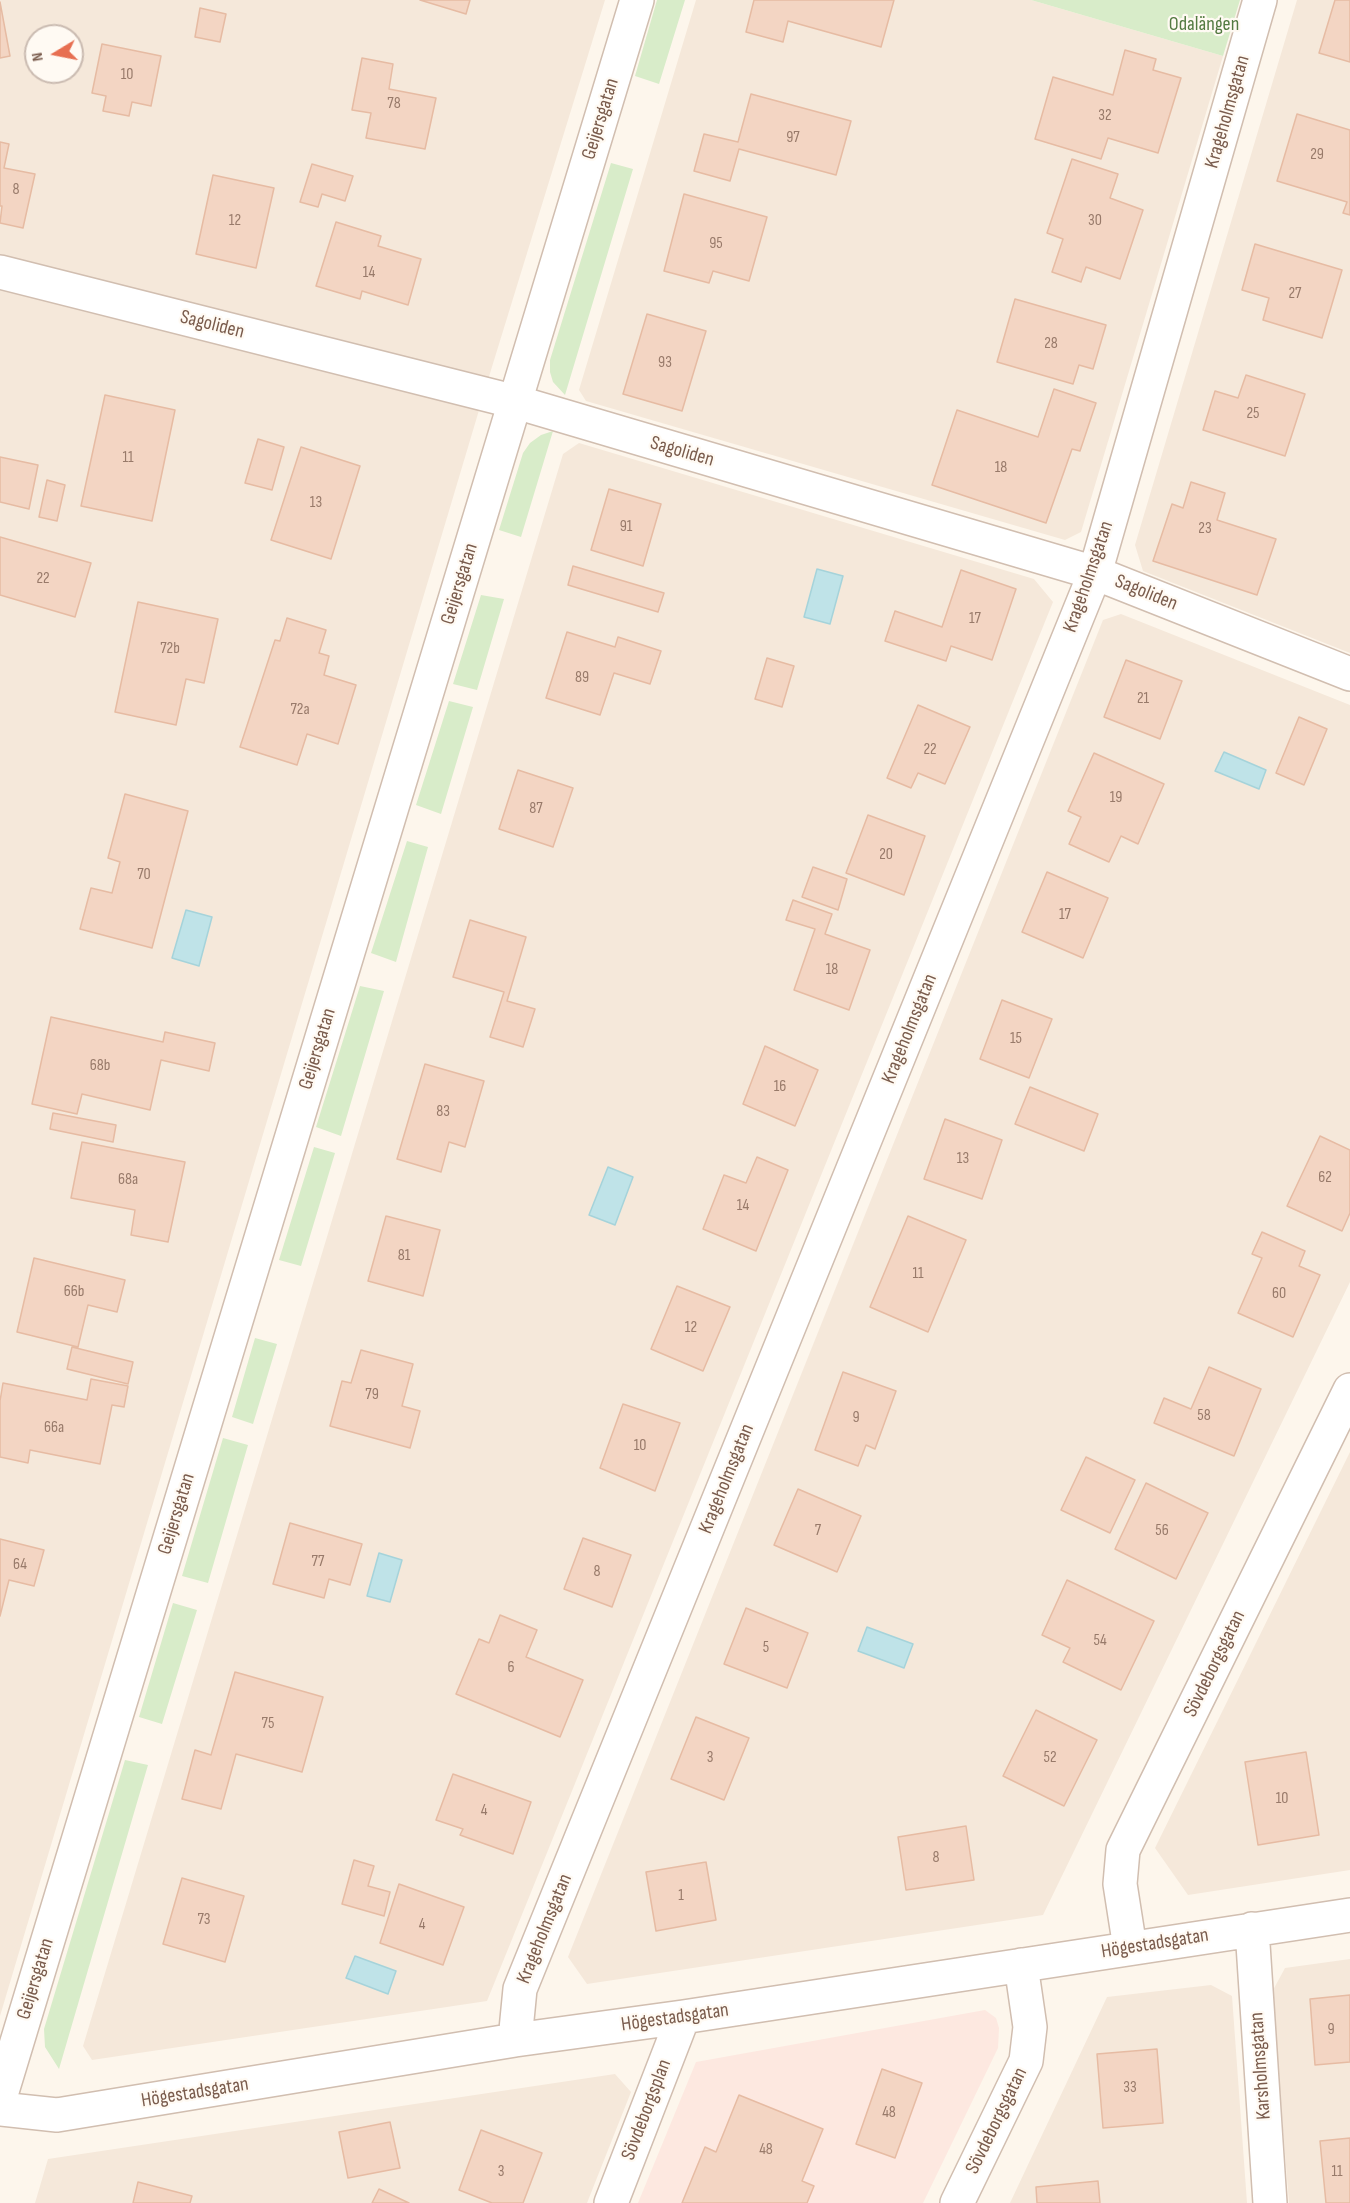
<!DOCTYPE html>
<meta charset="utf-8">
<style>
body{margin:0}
#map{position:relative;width:1350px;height:2203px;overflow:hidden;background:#fdf6ec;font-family:"Sofia Sans Condensed",sans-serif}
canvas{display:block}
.north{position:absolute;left:24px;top:24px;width:60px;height:60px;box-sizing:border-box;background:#fffaf3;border:2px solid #cabbb1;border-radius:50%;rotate:260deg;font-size:16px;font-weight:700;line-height:24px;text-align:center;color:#7a5c4d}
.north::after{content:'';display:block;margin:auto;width:21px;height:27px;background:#e76f51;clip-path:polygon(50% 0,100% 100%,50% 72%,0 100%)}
</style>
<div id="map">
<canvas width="1350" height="2203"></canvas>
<div class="north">N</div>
</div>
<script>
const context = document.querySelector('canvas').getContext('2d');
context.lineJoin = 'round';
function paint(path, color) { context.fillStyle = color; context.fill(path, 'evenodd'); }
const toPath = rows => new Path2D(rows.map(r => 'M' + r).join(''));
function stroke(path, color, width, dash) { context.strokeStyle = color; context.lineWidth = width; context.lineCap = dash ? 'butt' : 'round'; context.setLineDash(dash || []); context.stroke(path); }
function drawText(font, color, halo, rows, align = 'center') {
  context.font = font + ' "Sofia Sans Condensed",sans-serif'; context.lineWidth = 4.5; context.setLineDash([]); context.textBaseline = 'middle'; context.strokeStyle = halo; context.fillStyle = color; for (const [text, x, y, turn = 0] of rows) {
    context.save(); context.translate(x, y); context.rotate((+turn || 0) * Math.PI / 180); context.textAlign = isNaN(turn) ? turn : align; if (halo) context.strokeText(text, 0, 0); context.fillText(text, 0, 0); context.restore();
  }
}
const residential = toPath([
 [0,0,605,0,491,370,0,2016],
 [36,36,72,36,72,72,36,72],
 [696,0,1031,0,1223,56,1081,532,1065,540,586,401,579,390],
 [1297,0,1350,0,1350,653,1143,571,1135,545],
 [579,443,1034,579,1053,602,487,2001,92,2060,83,2046,563,454],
 [1121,614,1350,705,1350,1282,1043,1915,587,1984,568,1957,1103,620],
 [1350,1452,1350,1870,1188,1895,1155,1848],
 [1350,1959,1350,2203,1289,2203,1272,1992,1285,1968],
 [1211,1985,1232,1996,1247,2203,1010,2203,1107,1997],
 [615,2074,631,2092,587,2203,35,2203,48,2159]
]);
const commercial = toPath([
 [985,2010,996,2018,999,2028,998,2048,923,2203,638,2203,696,2062]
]);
const green = toPath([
 [657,0,685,0,659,84,635,76],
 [1031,0,1240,0,1223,56],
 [611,163,633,169,565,395,553,382,550,372,550,360],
 [553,431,521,537,499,530,523,453,530,443,541,435],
 [481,595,504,599,477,690,453,684],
 [449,701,473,707,441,814,416,805],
 [407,841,428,847,396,962,371,953],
 [360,986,384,991,341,1136,316,1127],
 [314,1147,335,1153,301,1266,279,1260],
 [255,1338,277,1344,253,1424,232,1417],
 [223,1438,248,1445,208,1583,182,1576],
 [173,1603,197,1610,162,1724,139,1717],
 [125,1760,148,1765,59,2069,45,2047,44,2029]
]);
const water = toPath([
 [817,569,843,576,830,624,804,617,817,569],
 [1224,752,1266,770,1259,789,1215,771,1224,752],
 [186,910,212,917,199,966,172,958,186,910],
 [608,1167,633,1177,615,1225,589,1215,608,1167],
 [379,1553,402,1560,390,1602,367,1596,379,1553],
 [867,1627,913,1644,904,1668,858,1651,867,1627],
 [355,1956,396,1971,388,1994,346,1978,355,1956]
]);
const building = toPath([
 [420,0,470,0,466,14,420,0],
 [754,0,894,0,881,47,788,21,783,42,746,32,754,0],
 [1335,0,1350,0,1350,62,1319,53,1335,0],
 [0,2,10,56,0,58,0,2],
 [200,8,226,14,220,42,195,37,200,8],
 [102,44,161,56,151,106,132,102,129,116,103,111,106,96,92,93,102,44],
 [1125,50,1156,59,1153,70,1181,78,1158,153,1108,138,1101,159,1035,139,1053,77,1113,95,1125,50],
 [362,58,393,64,389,89,436,98,425,149,366,138,371,113,352,110,362,58],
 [751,94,851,121,836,175,739,149,730,181,694,171,704,134,738,142,751,94],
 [1297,114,1350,130,1350,215,1343,213,1347,202,1277,181,1297,114],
 [0,142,9,144,4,168,35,174,23,228,0,223,2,206,0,206,0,142],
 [1072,159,1118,174,1110,198,1143,210,1120,279,1086,267,1081,282,1052,272,1063,239,1047,233,1072,159],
 [312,164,353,176,345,201,322,194,318,207,300,202,312,164],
 [213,175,274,188,256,268,196,254,213,175],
 [684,194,767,217,749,281,713,271,709,283,664,271,684,194],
 [336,222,381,236,378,246,421,259,408,305,362,291,360,299,316,286,336,222],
 [1255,244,1342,270,1322,338,1263,320,1269,298,1242,290,1255,244],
 [1015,299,1106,325,1093,369,1079,365,1073,384,997,362,1015,299],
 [647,314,706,331,682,411,623,394,647,314],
 [1246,375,1305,394,1285,456,1203,430,1215,391,1238,398,1246,375],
 [1054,389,1096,403,1080,451,1072,449,1046,523,932,485,957,410,1038,437,1054,389],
 [105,395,175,410,152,521,81,506,105,395],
 [258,439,284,447,272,490,245,483,258,439],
 [301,447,360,466,331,559,271,540,301,447],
 [0,457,38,465,29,509,0,502,0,457],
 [47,480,65,485,57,521,39,517,47,480],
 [1191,482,1225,493,1217,520,1276,539,1257,595,1153,561,1172,504,1183,508,1191,482],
 [609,489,661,504,643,566,591,550,609,489],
 [0,537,91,563,75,617,0,595,0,537],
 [573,566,664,593,658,612,568,585,573,566],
 [961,570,1016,589,992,660,951,646,946,661,885,641,895,611,942,627,961,570],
 [138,602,218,619,204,683,186,679,176,725,115,712,138,602],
 [287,618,326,630,319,653,329,656,324,675,356,685,338,744,307,734,297,765,240,747,275,640,280,641,287,618],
 [567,632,615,647,618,637,661,651,650,684,614,673,600,715,546,698,567,632],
 [767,658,794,666,782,707,755,699,767,658],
 [1126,660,1182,681,1160,739,1104,717,1126,660],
 [918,705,970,727,945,784,918,773,911,788,887,778,918,705],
 [1299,717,1327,729,1304,785,1276,773,1299,717],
 [1094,753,1164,784,1138,844,1121,836,1109,862,1069,844,1081,817,1068,811,1094,753],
 [518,770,573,788,553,847,499,829,518,770],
 [125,794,188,811,152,948,80,929,91,888,112,893,120,862,108,858,125,794],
 [868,815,925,836,904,895,846,873,868,815],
 [813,867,847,879,838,910,802,897,813,867],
 [1047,872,1108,898,1083,958,1022,932,1047,872],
 [793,900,832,914,825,934,870,950,849,1010,794,990,815,929,786,920,793,900],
 [470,920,526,937,507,1001,535,1009,523,1047,490,1037,504,992,453,977,470,920],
 [1002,1000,1052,1019,1029,1078,980,1059,1002,1000],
 [51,1017,163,1042,165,1032,215,1043,209,1071,161,1060,150,1110,82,1094,77,1114,32,1104,51,1017],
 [765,1046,818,1070,795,1126,743,1104,765,1046],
 [425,1064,484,1081,465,1147,449,1142,441,1172,397,1159,425,1064],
 [1030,1087,1098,1114,1084,1151,1015,1124,1030,1087],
 [53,1113,116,1125,113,1142,50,1129,53,1113],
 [945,1119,1002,1140,982,1199,924,1179,945,1119],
 [1320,1136,1350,1150,1350,1213,1342,1231,1287,1206,1320,1136],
 [82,1142,185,1162,168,1242,131,1235,135,1210,71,1198,82,1142],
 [757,1157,788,1170,756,1251,703,1229,724,1175,746,1183,757,1157],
 [386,1216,440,1230,423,1296,368,1281,386,1216],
 [908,1216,966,1240,928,1332,870,1307,908,1216],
 [1262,1232,1305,1251,1299,1266,1320,1275,1293,1337,1238,1313,1262,1258,1252,1254,1262,1232],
 [34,1258,125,1280,117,1312,88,1305,78,1347,17,1332,34,1258],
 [677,1286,730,1307,703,1371,651,1349,677,1286],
 [72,1347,133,1362,128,1384,67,1369,72,1347],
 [361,1350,413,1364,402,1406,420,1411,410,1448,330,1426,342,1381,351,1383,361,1350],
 [1209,1367,1261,1389,1234,1456,1154,1423,1164,1398,1191,1409,1209,1367],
 [843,1372,896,1391,875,1449,866,1445,858,1466,815,1450,843,1372],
 [91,1379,128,1386,124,1407,112,1405,100,1464,30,1450,28,1463,0,1457,0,1401,3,1383,87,1400,91,1379],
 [623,1404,680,1423,655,1491,600,1468,623,1404],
 [1086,1457,1135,1480,1110,1533,1061,1510,1086,1457],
 [1146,1483,1208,1513,1176,1579,1115,1549,1146,1483],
 [798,1489,861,1516,837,1572,774,1545,798,1489],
 [290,1523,362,1544,350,1585,329,1579,324,1598,273,1584,290,1523],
 [583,1538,631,1555,612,1607,564,1589,583,1538],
 [0,1539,44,1550,34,1586,9,1580,0,1616,0,1539],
 [1067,1580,1154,1621,1121,1690,1063,1662,1070,1648,1042,1635,1067,1580],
 [746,1608,808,1633,787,1688,724,1664,746,1608],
 [500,1615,537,1630,526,1657,583,1680,560,1737,456,1694,479,1639,489,1643,500,1615],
 [235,1672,323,1697,302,1772,236,1754,221,1809,182,1799,195,1750,211,1755,235,1672],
 [1036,1710,1097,1740,1064,1806,1003,1776,1036,1710],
 [696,1717,749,1738,724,1800,671,1779,696,1717],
 [1306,1752,1319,1835,1258,1845,1245,1762,1306,1752],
 [453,1774,531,1802,513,1854,460,1835,463,1829,436,1820,453,1774],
 [966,1826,974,1880,906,1890,898,1837,966,1826],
 [354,1860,374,1866,368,1886,390,1892,384,1916,342,1904,354,1860],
 [706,1862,716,1920,656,1931,646,1872,706,1862],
 [182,1878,244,1896,225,1962,163,1944,182,1878],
 [399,1884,464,1907,443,1965,380,1943,399,1884],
 [1350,1995,1350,2062,1315,2065,1310,1999,1350,1995],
 [1157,2049,1163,2123,1103,2128,1097,2054,1157,2049],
 [882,2069,922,2083,895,2158,856,2144,882,2069],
 [739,2095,823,2129,802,2181,814,2186,807,2203,682,2203,705,2147,716,2152,739,2095],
 [390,2122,400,2168,348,2178,339,2132,390,2122],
 [481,2130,542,2153,523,2203,492,2203,459,2190,481,2130],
 [1350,2138,1350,2203,1326,2203,1320,2141,1350,2138],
 [1098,2181,1100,2203,1037,2203,1036,2187,1098,2181],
 [138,2182,192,2196,190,2203,133,2203,138,2182],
 [379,2189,409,2203,372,2203,379,2189]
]);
const minor = toPath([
 [0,272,516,402,1095,573,1350,674],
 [1252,1929,1270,2203],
 [1130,1948,1120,1884,1123,1850,1350,1390],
 [515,2040,520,1989,1095,573,1260,0],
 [0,2109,57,2115,515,2040,683,2017,1350,1915],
 [611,2203,683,2017],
 [957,2203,1026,2061,1030,2027,1021,1965]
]);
const tertiary = toPath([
 [0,2098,637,0]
]);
const numberNames = [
 ["10",127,75],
 ["78",394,104],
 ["32",1105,116],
 ["97",793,138],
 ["29",1317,155],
 ["8",16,190],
 ["12",235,221],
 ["30",1095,221],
 ["95",716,244],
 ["14",369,273],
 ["27",1295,294],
 ["28",1051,344],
 ["93",665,363],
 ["25",1253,414],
 ["11",128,458],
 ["18",1001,468],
 ["13",316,503],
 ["91",626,527],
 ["23",1205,529],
 ["22",43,579],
 ["17",975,619],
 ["72b",170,649],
 ["89",582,678],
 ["21",1143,699],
 ["72a",300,710],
 ["22",930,750],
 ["19",1116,798],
 ["87",536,809],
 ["20",886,855],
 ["70",144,875],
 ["17",1065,915],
 ["18",832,970],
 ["15",1016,1039],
 ["68b",100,1066],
 ["16",780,1087],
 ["83",443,1112],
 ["13",963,1159],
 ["62",1325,1178],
 ["68a",128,1180],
 ["14",743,1206],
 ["81",404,1256],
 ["11",918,1274],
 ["66b",74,1292],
 ["60",1279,1294],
 ["12",691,1328],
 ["79",372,1395],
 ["58",1204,1416],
 ["9",856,1418],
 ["66a",54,1428],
 ["10",640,1446],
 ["7",818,1531],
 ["56",1162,1531],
 ["77",318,1562],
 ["64",20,1565],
 ["8",597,1572],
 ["54",1100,1641],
 ["5",766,1648],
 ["6",511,1668],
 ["75",268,1724],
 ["3",710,1758],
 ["52",1050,1758],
 ["10",1282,1799],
 ["4",484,1811],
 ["8",936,1858],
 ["1",681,1896],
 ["73",204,1920],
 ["4",422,1925],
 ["9",1331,2030],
 ["33",1130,2088],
 ["48",889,2113],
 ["48",766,2150],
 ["3",501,2172],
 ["11",1337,2172]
];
const parkNames = [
 ["Odalängen",1204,25]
];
const streetNames = [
 ["Krageholmsgatan",1228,112,-74],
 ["Geijersgatan",601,119,-73],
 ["Sagoliden",212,325,14],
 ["Sagoliden",682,452,16],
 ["Krageholmsgatan",1089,577,-71],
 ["Geijersgatan",460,584,-73],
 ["Sagoliden",1146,593,22],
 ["Krageholmsgatan",910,1029,-68],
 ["Geijersgatan",318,1049,-73],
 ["Krageholmsgatan",727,1479,-68],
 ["Geijersgatan",177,1514,-73],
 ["Sövdeborgsgatan",1215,1664,-64],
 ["Krageholmsgatan",545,1929,-68],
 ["Högestadsgatan",1155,1944,-9],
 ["Geijersgatan",36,1979,-73],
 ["Högestadsgatan",675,2018,-8],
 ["Karsholmsgatan",1261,2066,-94],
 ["Högestadsgatan",195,2093,-9],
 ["Sövdeborgsplan",647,2110,-69],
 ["Sövdeborgsgatan",997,2121,-64]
];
paint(residential, '#f5e8da');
paint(commercial, '#fde8e0');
paint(green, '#d8ecc9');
paint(water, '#bfe3e8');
stroke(water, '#a5d3da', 1.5);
paint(building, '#f3d5c3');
stroke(building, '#e6bba3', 1.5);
stroke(minor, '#d1beb0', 36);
stroke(tertiary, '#d1beb0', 36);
stroke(minor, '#fff', 33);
stroke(tertiary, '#fff', 33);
drawText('16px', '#987a6a', null, numberNames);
drawText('20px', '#537a41', '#fffaf3', parkNames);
drawText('20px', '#7a5c4d', '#fffaf3', streetNames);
</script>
